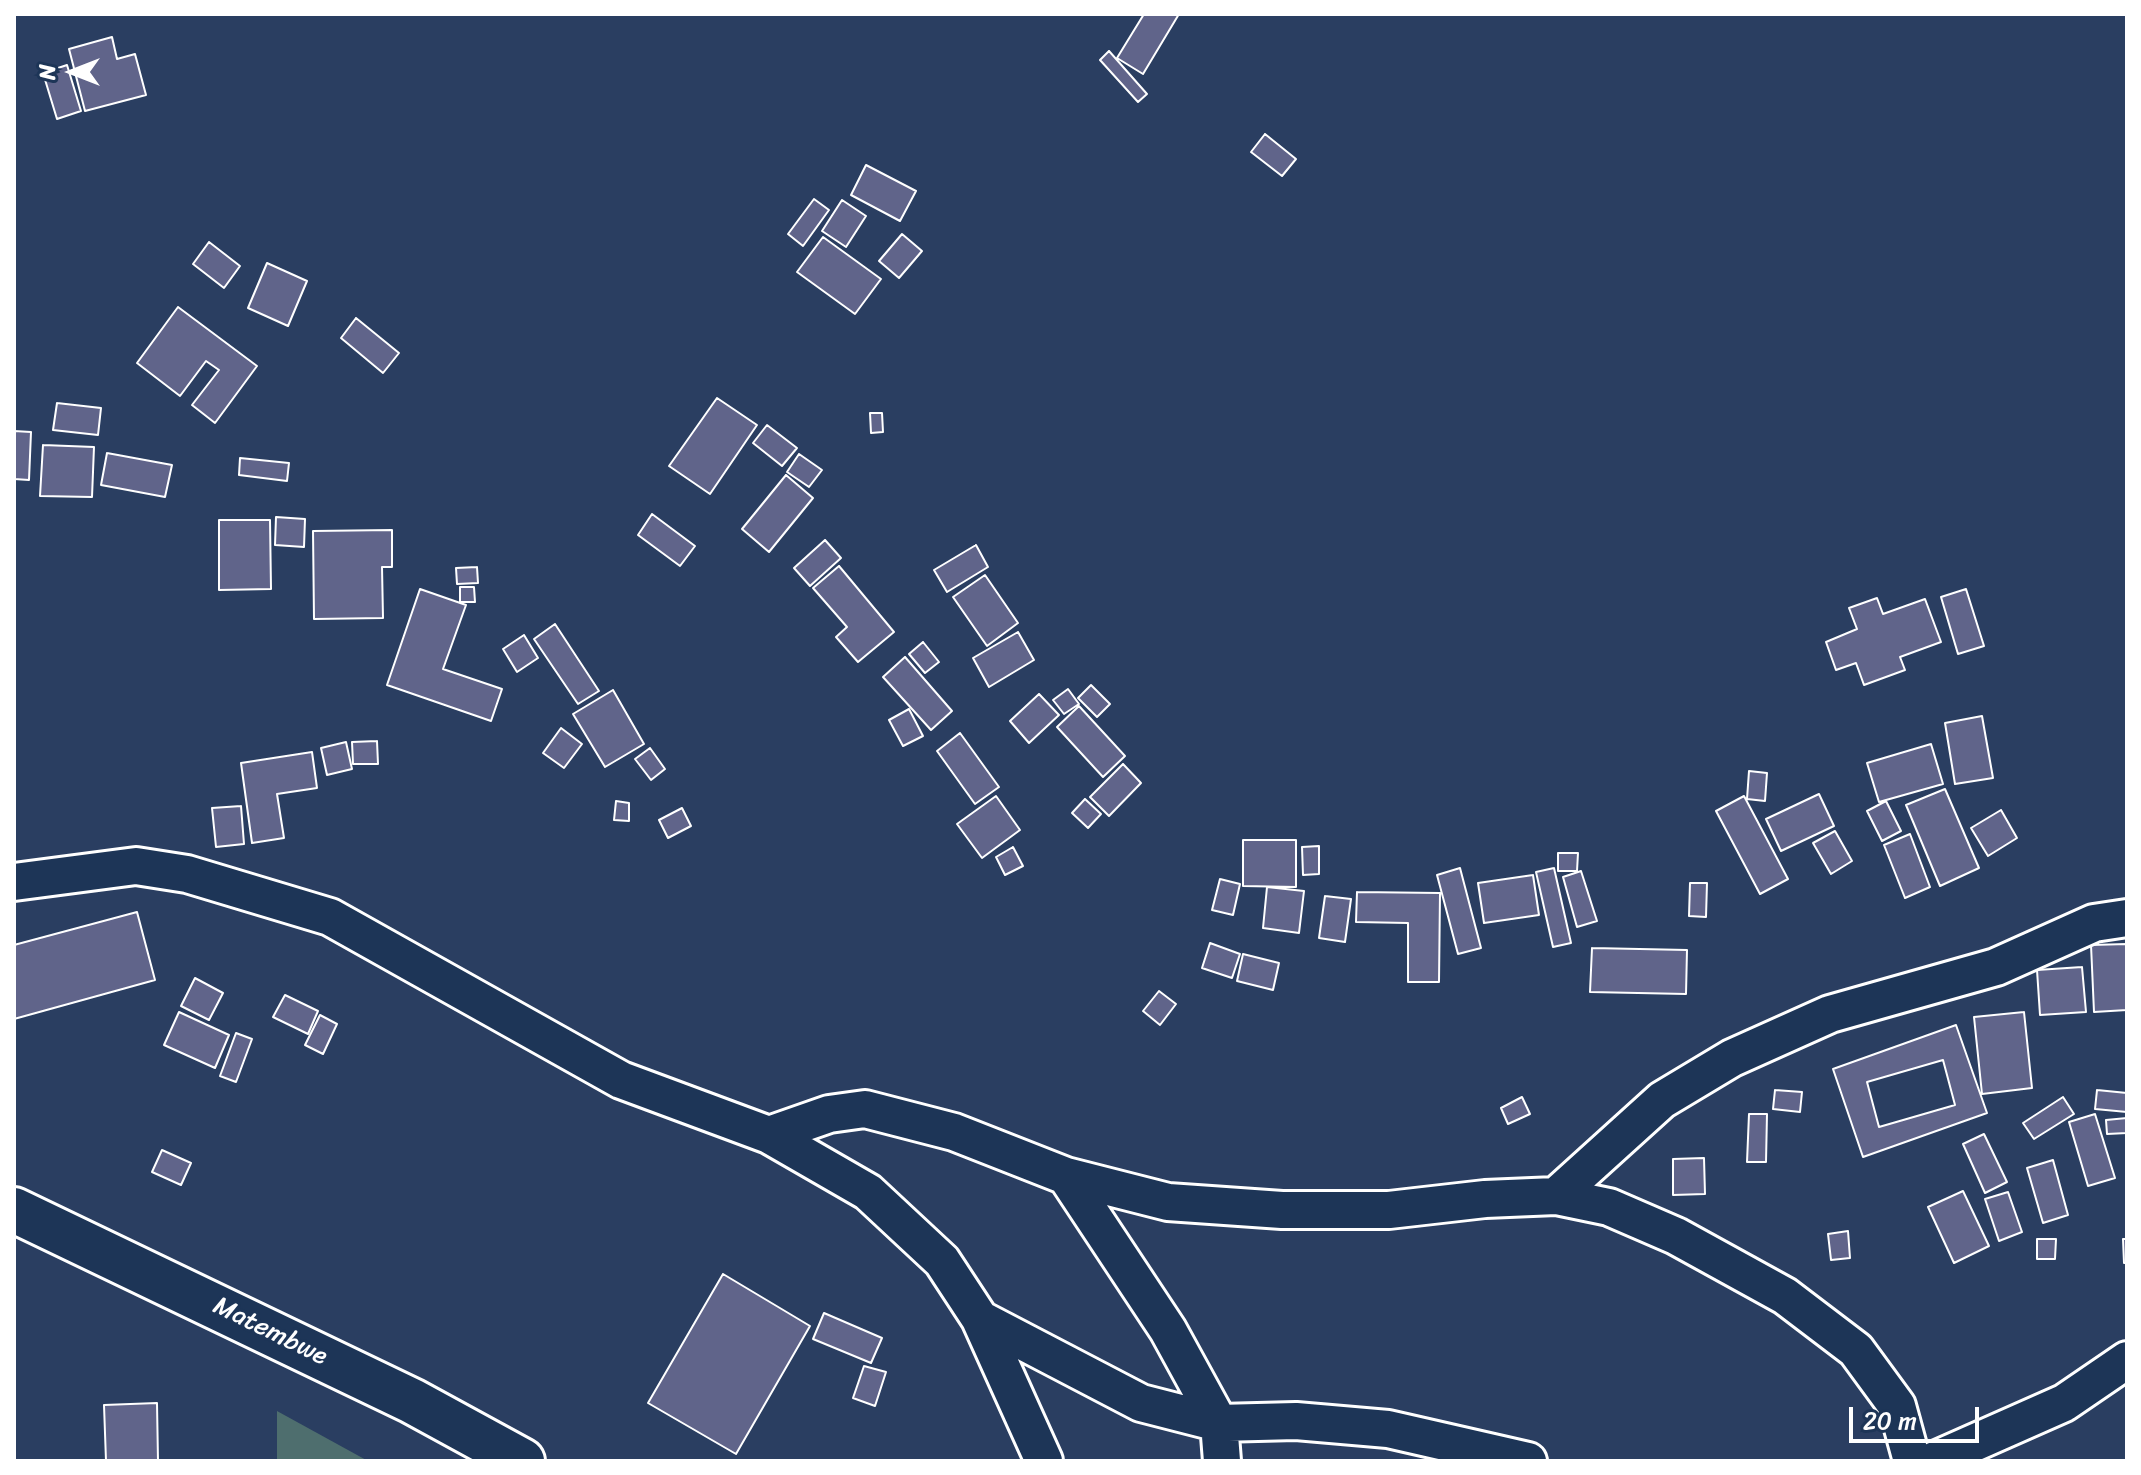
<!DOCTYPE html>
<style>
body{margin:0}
#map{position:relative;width:2141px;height:1475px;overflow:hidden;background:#2a3e61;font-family:Sriracha,sans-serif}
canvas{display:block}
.frame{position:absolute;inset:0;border:16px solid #fff;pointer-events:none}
.north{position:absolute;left:32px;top:32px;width:80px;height:80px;-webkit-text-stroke:6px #1d3557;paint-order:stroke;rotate:270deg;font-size:22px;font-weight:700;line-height:32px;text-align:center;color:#fff}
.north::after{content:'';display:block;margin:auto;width:28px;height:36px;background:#fff;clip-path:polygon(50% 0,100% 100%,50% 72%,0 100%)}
.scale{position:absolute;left:1849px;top:1407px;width:130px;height:36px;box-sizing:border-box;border:4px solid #fff;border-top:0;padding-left:10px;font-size:24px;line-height:28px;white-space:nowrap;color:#fff;-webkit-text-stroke:6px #1d3557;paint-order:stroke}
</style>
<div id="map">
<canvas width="2141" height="1475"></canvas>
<div class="frame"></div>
<div class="north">N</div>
<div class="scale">20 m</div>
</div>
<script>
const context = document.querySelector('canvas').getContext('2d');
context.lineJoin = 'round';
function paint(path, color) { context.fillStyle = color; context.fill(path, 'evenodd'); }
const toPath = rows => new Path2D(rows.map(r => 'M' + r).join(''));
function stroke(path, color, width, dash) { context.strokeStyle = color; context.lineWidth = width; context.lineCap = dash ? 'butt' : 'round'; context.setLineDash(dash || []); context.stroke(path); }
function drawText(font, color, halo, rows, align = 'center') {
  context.font = font + ' Sriracha,sans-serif'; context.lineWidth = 6; context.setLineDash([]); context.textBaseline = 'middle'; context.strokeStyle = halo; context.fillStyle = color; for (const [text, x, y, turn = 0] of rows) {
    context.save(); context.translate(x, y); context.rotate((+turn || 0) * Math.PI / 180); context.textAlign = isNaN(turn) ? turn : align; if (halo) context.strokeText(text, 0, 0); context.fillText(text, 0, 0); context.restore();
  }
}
const green = toPath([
 [277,1411,368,1461,277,1461]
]);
const building = toPath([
 [1144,14,1179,14,1143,74,1117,58,1144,14],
 [112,37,117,59,135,54,146,95,85,111,69,49,112,37],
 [1109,51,1147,94,1138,102,1100,60,1109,51],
 [67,65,81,111,57,119,43,73,67,65],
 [1265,134,1296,159,1282,176,1251,152,1265,134],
 [866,165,916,191,900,221,851,195,866,165],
 [814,199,829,210,803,246,788,234,814,199],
 [842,200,866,216,846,247,822,231,842,200],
 [902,234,922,251,899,278,879,261,902,234],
 [823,237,881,279,855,314,797,272,823,237],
 [209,242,240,266,224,288,193,264,209,242],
 [267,263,307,281,288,326,248,308,267,263],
 [178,307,257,366,215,423,192,405,219,370,206,361,180,396,137,363,178,307],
 [356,318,399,353,383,373,341,338,356,318],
 [717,398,757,425,710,494,669,466,717,398],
 [57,403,101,408,98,435,53,430,57,403],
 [870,413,882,413,883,432,871,433,870,413],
 [767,425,797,448,782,466,753,443,767,425],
 [14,431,31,432,29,480,14,479,14,431],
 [43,445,94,447,92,497,40,496,43,445],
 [107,453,172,465,165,497,101,485,107,453],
 [799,454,822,470,809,487,787,472,799,454],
 [240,458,289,463,287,481,239,475,240,458],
 [786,475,813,498,769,552,742,529,786,475],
 [652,514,695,546,680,566,638,535,652,514],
 [276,517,305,519,304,547,275,545,276,517],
 [219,520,270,520,271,589,219,590,219,520],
 [392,530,392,567,382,567,383,618,314,619,313,531,392,530],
 [825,540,841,558,810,586,794,568,825,540],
 [976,545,988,567,947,592,934,570,976,545],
 [839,566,894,632,858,662,836,637,847,627,813,588,839,566],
 [477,567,478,583,457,584,456,568,477,567],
 [985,575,1018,623,987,646,953,597,985,575],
 [460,587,474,587,475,602,460,602,460,587],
 [420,589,466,605,443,669,502,689,491,721,387,685,420,589],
 [1966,589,1984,646,1958,654,1941,597,1966,589],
 [1877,598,1883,614,1925,599,1941,642,1900,657,1905,670,1864,685,1856,663,1836,670,1826,642,1857,629,1849,608,1877,598],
 [555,624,599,691,578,704,534,639,555,624],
 [1018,632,1034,660,989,687,973,658,1018,632],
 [524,635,538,658,517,672,503,649,524,635],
 [923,642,939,662,925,673,909,654,923,642],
 [905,657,952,711,931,730,883,677,905,657],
 [1091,685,1110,704,1097,717,1078,698,1091,685],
 [1068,689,1079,704,1064,714,1053,700,1068,689],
 [613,690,644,744,605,767,573,714,613,690],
 [1039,694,1059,715,1029,743,1010,721,1039,694],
 [1079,706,1125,756,1103,777,1057,727,1079,706],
 [909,709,923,736,903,746,889,720,909,709],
 [1982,716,1993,778,1955,784,1945,723,1982,716],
 [561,728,582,744,564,768,543,753,561,728],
 [960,733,999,787,975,804,937,751,960,733],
 [377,741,378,764,353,764,352,742,377,741],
 [346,742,352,769,327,775,321,748,346,742],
 [1931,744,1943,784,1879,802,1867,763,1931,744],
 [650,748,665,769,651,780,635,759,650,748],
 [312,752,317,788,277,794,284,838,252,843,241,763,312,752],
 [1123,764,1141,783,1109,816,1090,797,1123,764],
 [1749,771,1767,773,1765,801,1747,799,1749,771],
 [1945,789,1979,868,1940,886,1906,805,1945,789],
 [1819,794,1834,826,1781,851,1766,819,1819,794],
 [996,796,1020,830,982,858,957,824,996,796],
 [1744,796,1788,879,1760,894,1716,811,1744,796],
 [1085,799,1101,814,1088,828,1072,813,1085,799],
 [616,801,629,803,629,821,614,820,616,801],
 [1886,801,1901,831,1882,841,1867,811,1886,801],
 [241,806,244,844,216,847,212,808,241,806],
 [682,808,691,826,668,838,659,820,682,808],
 [2001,810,2017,838,1988,856,1971,828,2001,810],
 [1835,831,1852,861,1831,874,1813,843,1835,831],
 [1910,834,1930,887,1905,898,1884,845,1910,834],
 [1243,840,1296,840,1296,887,1243,886,1243,840],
 [1319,846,1319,874,1303,875,1302,847,1319,846],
 [1013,847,1023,866,1005,875,996,857,1013,847],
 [1558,853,1578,853,1577,871,1558,871,1558,853],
 [1460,868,1481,948,1458,954,1437,875,1460,868],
 [1554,868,1571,943,1553,947,1536,872,1554,868],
 [1581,871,1597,921,1577,927,1563,877,1581,871],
 [1533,875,1539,915,1484,923,1478,883,1533,875],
 [1220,879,1240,884,1233,915,1212,910,1220,879],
 [1690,883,1707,883,1706,917,1689,916,1690,883],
 [1267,887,1304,891,1299,933,1263,928,1267,887],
 [1357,892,1440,893,1439,982,1408,982,1408,923,1356,922,1357,892],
 [1325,896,1351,899,1345,942,1319,938,1325,896],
 [137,912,155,980,14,1019,14,945,137,912],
 [1210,943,1240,954,1232,978,1202,968,1210,943],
 [2127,944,2127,1010,2094,1012,2091,945,2127,944],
 [1592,948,1687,950,1686,994,1590,992,1592,948],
 [1243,954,1279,963,1273,990,1237,981,1243,954],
 [2082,967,2086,1012,2040,1015,2037,970,2082,967],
 [195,978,223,993,209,1020,181,1006,195,978],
 [1159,991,1176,1004,1160,1025,1143,1011,1159,991],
 [285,995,318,1011,308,1034,273,1017,285,995],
 [179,1012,229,1035,215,1068,164,1045,179,1012],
 [2024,1012,2032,1088,1982,1094,1974,1017,2024,1012],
 [320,1015,337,1024,323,1054,305,1045,320,1015],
 [1956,1025,1987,1113,1863,1157,1833,1069,1956,1025],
 [1943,1060,1955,1105,1879,1127,1867,1082,1943,1060],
 [236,1033,252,1039,236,1082,220,1076,236,1033],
 [1775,1090,1802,1092,1800,1112,1773,1109,1775,1090],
 [2097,1090,2127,1093,2127,1112,2095,1109,2097,1090],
 [1522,1097,1530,1114,1508,1124,1501,1108,1522,1097],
 [2063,1097,2074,1114,2034,1139,2023,1123,2063,1097],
 [1749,1114,1767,1114,1766,1162,1747,1162,1749,1114],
 [2095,1114,2115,1178,2088,1186,2069,1122,2095,1114],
 [2127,1118,2127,1133,2107,1134,2106,1120,2127,1118],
 [1984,1134,2007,1182,1985,1193,1963,1144,1984,1134],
 [162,1150,191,1163,181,1185,152,1172,162,1150],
 [1704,1158,1705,1194,1673,1195,1673,1159,1704,1158],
 [2053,1160,2068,1215,2043,1223,2027,1168,2053,1160],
 [1963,1191,1989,1246,1954,1263,1928,1207,1963,1191],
 [2008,1192,2022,1232,1999,1241,1985,1199,2008,1192],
 [1848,1231,1850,1258,1831,1260,1828,1234,1848,1231],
 [2037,1239,2056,1239,2055,1259,2037,1259,2037,1239],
 [2123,1239,2127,1239,2127,1263,2124,1263,2123,1239],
 [723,1274,810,1326,736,1454,648,1403,723,1274],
 [824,1313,882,1338,871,1363,813,1339,824,1313],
 [864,1366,886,1372,875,1406,853,1398,864,1366],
 [157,1403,158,1461,106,1461,104,1405,157,1403]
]);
const minor = toPath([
 [14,882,136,866,187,874,330,917,621,1080,769,1135,868,1192,942,1261,980,1319,1044,1461],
 [769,1135,829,1114,865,1109,954,1132,1066,1176,1168,1202,1282,1210,1389,1210,1485,1199,1556,1196,1609,1207,1676,1236,1785,1296,1856,1350,1897,1406,1912,1461],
 [1066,1176,1168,1330,1219,1423,1222,1461],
 [1556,1196,1662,1100,1732,1058,1830,1014,1996,967,2094,923,2127,918],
 [980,1319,1141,1403,1219,1423,1296,1421,1388,1429,1528,1461],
 [1933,1461,2064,1403,2127,1360]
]);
const secondary = toPath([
 [14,1210,412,1401,522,1461]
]);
const streetNames = [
 ["Matembwe",270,1332,26]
];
paint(green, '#4e6e6e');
paint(building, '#60648a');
stroke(building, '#fff', 2);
stroke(minor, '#fff', 42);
stroke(secondary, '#fff', 50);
stroke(minor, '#1d3557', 36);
stroke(secondary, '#1d3557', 44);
drawText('26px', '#fff', '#1d3557', streetNames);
</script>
